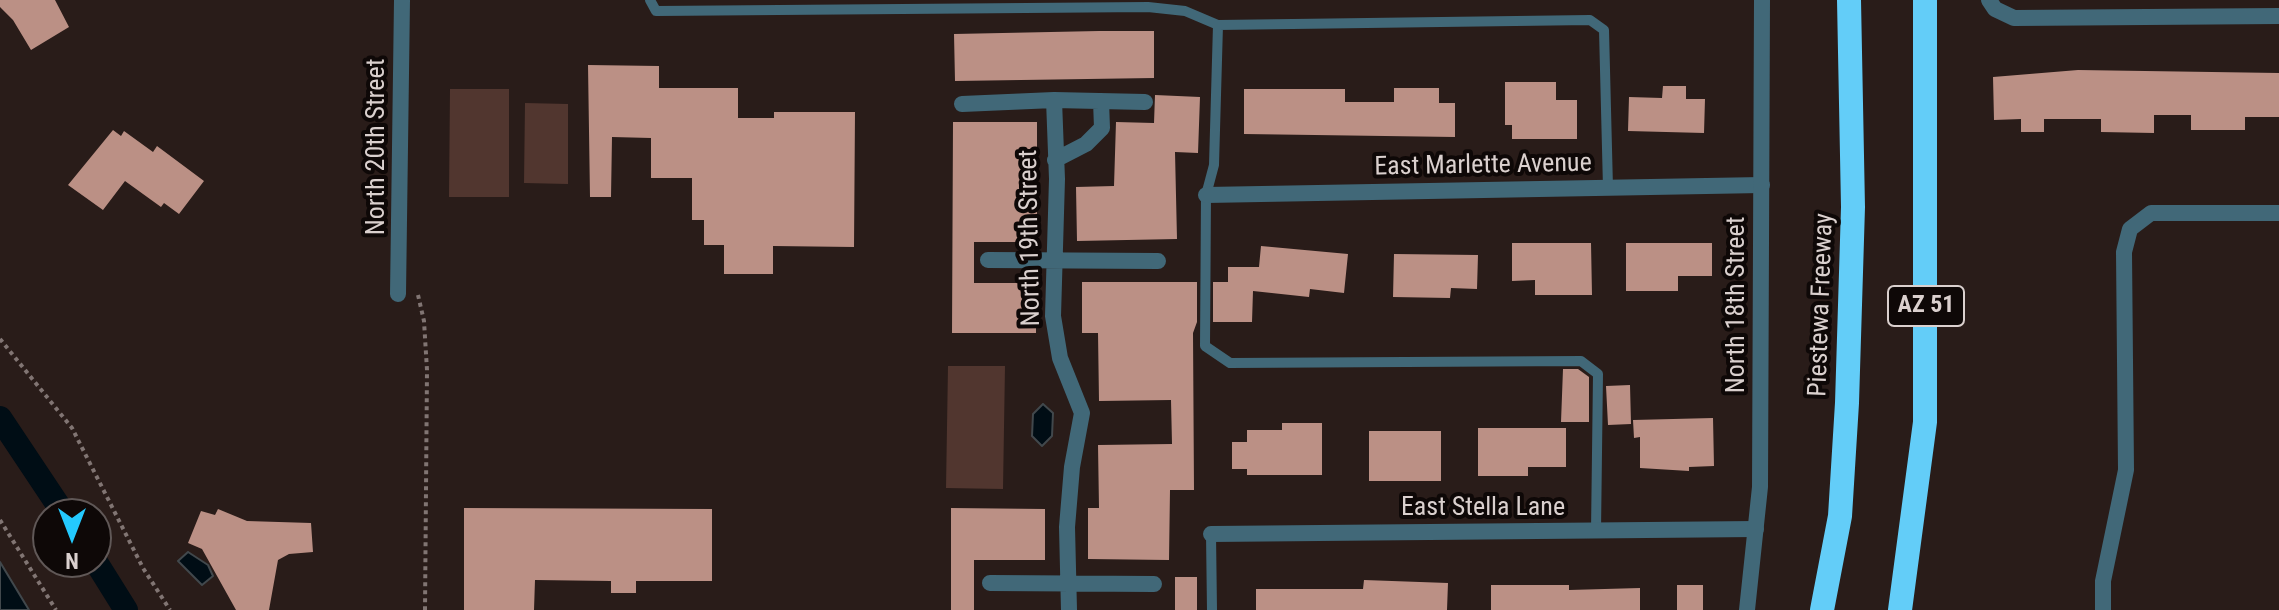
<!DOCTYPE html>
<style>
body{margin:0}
#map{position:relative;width:2279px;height:610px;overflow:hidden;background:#291c19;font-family:"Roboto Condensed",sans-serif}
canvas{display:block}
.north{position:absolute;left:32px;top:498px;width:80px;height:80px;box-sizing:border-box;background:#0e0807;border:2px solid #605857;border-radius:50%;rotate:180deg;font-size:22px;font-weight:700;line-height:32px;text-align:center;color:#dad0ce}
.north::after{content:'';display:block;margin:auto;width:28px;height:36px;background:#24c9fe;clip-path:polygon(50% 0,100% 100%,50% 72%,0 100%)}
</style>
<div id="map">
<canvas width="2279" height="610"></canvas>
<div class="north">N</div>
</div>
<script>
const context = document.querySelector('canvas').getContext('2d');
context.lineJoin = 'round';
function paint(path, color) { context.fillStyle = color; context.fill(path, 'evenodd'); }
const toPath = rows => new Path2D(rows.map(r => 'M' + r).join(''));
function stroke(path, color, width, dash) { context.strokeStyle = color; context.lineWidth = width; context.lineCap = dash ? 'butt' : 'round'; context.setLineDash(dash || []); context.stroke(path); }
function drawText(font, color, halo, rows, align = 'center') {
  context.font = font + ' "Roboto Condensed",sans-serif'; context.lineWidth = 8; context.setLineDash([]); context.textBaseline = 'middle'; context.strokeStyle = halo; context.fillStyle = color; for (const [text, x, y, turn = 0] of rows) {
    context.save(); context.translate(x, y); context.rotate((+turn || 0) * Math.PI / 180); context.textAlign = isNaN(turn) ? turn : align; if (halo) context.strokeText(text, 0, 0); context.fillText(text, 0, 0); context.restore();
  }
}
const green = toPath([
 [450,89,509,89,509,197,449,197],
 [525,103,568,104,568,184,524,183],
 [948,366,1005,366,1003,489,946,488]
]);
const water = toPath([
 [1043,404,1053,413,1052,436,1042,446,1032,436,1033,414,1043,404],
 [188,552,208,565,213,576,202,585,178,561,188,552],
 [0,562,29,610,0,610,0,562]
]);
const canal = toPath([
 [0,418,64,514],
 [96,562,126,610]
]);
const building = toPath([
 [0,0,55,0,69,27,31,50,13,20,0,7],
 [1099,31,1154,31,1154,78,955,81,954,34],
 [588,65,659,66,659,88,738,88,738,118,774,118,774,112,855,112,854,247,773,246,773,274,724,274,724,245,704,245,704,220,692,220,692,178,651,178,651,138,612,137,611,197,590,197],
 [2078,70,2279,73,2279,117,2245,117,2245,130,2191,130,2191,115,2154,115,2154,133,2101,132,2101,119,2044,119,2044,132,2021,132,2021,119,1994,120,1993,77],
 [1505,82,1556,82,1556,100,1577,100,1577,139,1512,139,1512,125,1505,125],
 [1663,86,1686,86,1686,99,1705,99,1704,133,1628,131,1629,97,1662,98],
 [1394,88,1439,88,1439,103,1455,103,1455,137,1244,134,1244,89,1345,89,1345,102,1394,102],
 [1155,95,1200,97,1198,153,1175,152,1177,239,1077,241,1076,187,1114,186,1116,122,1154,123],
 [953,122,1037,122,1037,242,974,242,974,283,1036,283,1036,333,952,333],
 [113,130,121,136,124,131,153,152,157,146,204,181,179,214,164,203,161,207,125,181,103,210,68,185],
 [1512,243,1591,243,1592,295,1535,295,1535,280,1512,281],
 [1626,243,1712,243,1712,276,1678,276,1678,291,1626,291],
 [1261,246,1348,254,1344,293,1310,289,1309,297,1253,291,1252,322,1213,322,1213,282,1228,282,1228,267,1259,267],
 [1394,254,1478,255,1477,289,1451,288,1450,298,1393,297],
 [1082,282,1197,282,1197,322,1193,333,1194,490,1170,490,1169,560,1088,559,1088,508,1099,508,1098,445,1172,444,1171,400,1099,401,1098,333,1082,333],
 [1563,369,1578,369,1589,377,1589,422,1561,422],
 [1630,385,1631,424,1608,425,1606,386],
 [1713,418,1714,466,1689,467,1689,471,1640,468,1640,437,1634,438,1633,420],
 [1282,423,1322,423,1322,475,1247,475,1247,469,1232,469,1232,442,1247,442,1247,430,1282,430],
 [1478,428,1566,428,1566,467,1528,467,1528,476,1478,476],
 [1369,431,1441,431,1441,481,1369,481],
 [464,508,712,509,712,581,636,581,636,593,611,593,611,581,535,580,534,610,464,610],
 [951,508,1045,509,1045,560,974,560,974,610,951,610],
 [218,509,247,521,311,523,313,552,289,554,278,560,269,610,236,610,202,549,188,543,201,511,215,515],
 [1175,577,1197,577,1197,610,1175,610],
 [1364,580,1448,583,1447,610,1256,610,1256,589,1363,589],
 [1491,585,1569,585,1569,590,1640,588,1640,610,1491,610],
 [1677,585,1703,585,1703,610,1677,610]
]);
const path = toPath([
 [418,295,424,321,427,370,425,610],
 [0,339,72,428,143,568,170,610],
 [0,520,56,610]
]);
const service = toPath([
 [650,0,656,11,1148,7,1185,11,1218,25,1590,20,1604,30,1608,188],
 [1218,25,1214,165,1206,195,1205,346,1230,363,1581,361,1598,374,1596,531],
 [1211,534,1212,610]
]);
const minor = toPath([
 [1989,0,1995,9,2014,18,2279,16],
 [1054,100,1057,179,1053,316,1060,358,1082,413,1072,467,1067,527,1069,610],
 [962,104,1054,100,1145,102],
 [1055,160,1086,144,1102,128,1101,101],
 [1206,195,1762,185],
 [988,260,1158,261],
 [398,294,402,0],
 [1211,534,1756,529],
 [990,583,1154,584],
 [2103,610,2103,581,2126,470,2124,252,2130,229,2151,213,2279,213]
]);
const tertiary = toPath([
 [1747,610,1760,487,1762,0]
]);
const motorway = toPath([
 [1822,610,1840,516,1847,403,1853,207,1849,0],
 [1900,610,1925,422,1925,0]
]);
const shields = [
 [1926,306,76]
];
const shieldNames = [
 ["AZ 51",1926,306]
];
const streetNames = [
 ["North 20th Street",377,147,-90],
 ["East Marlette Avenue",1483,166,-1],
 ["North 19th Street",1031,238,-91],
 ["North 18th Street",1737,305,-90],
 ["Piestewa Freeway",1822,305,-88],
 ["East Stella Lane",1483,508]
];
paint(green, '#51362f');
paint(water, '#000d15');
stroke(water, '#41484c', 2);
stroke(canal, '#000d15', 24);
paint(building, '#bb9085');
stroke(path, '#817573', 4, [4, 4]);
stroke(service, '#416878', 10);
stroke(minor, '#416878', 16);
stroke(tertiary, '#416878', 16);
stroke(motorway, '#63cdf8', 24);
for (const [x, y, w] of shields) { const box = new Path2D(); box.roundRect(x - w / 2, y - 20, w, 40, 6); context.fillStyle = '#0e0807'; context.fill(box); stroke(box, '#dad0ce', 2); }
drawText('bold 24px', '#dad0ce', null, shieldNames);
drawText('26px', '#dad0ce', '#0e0807', streetNames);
</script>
